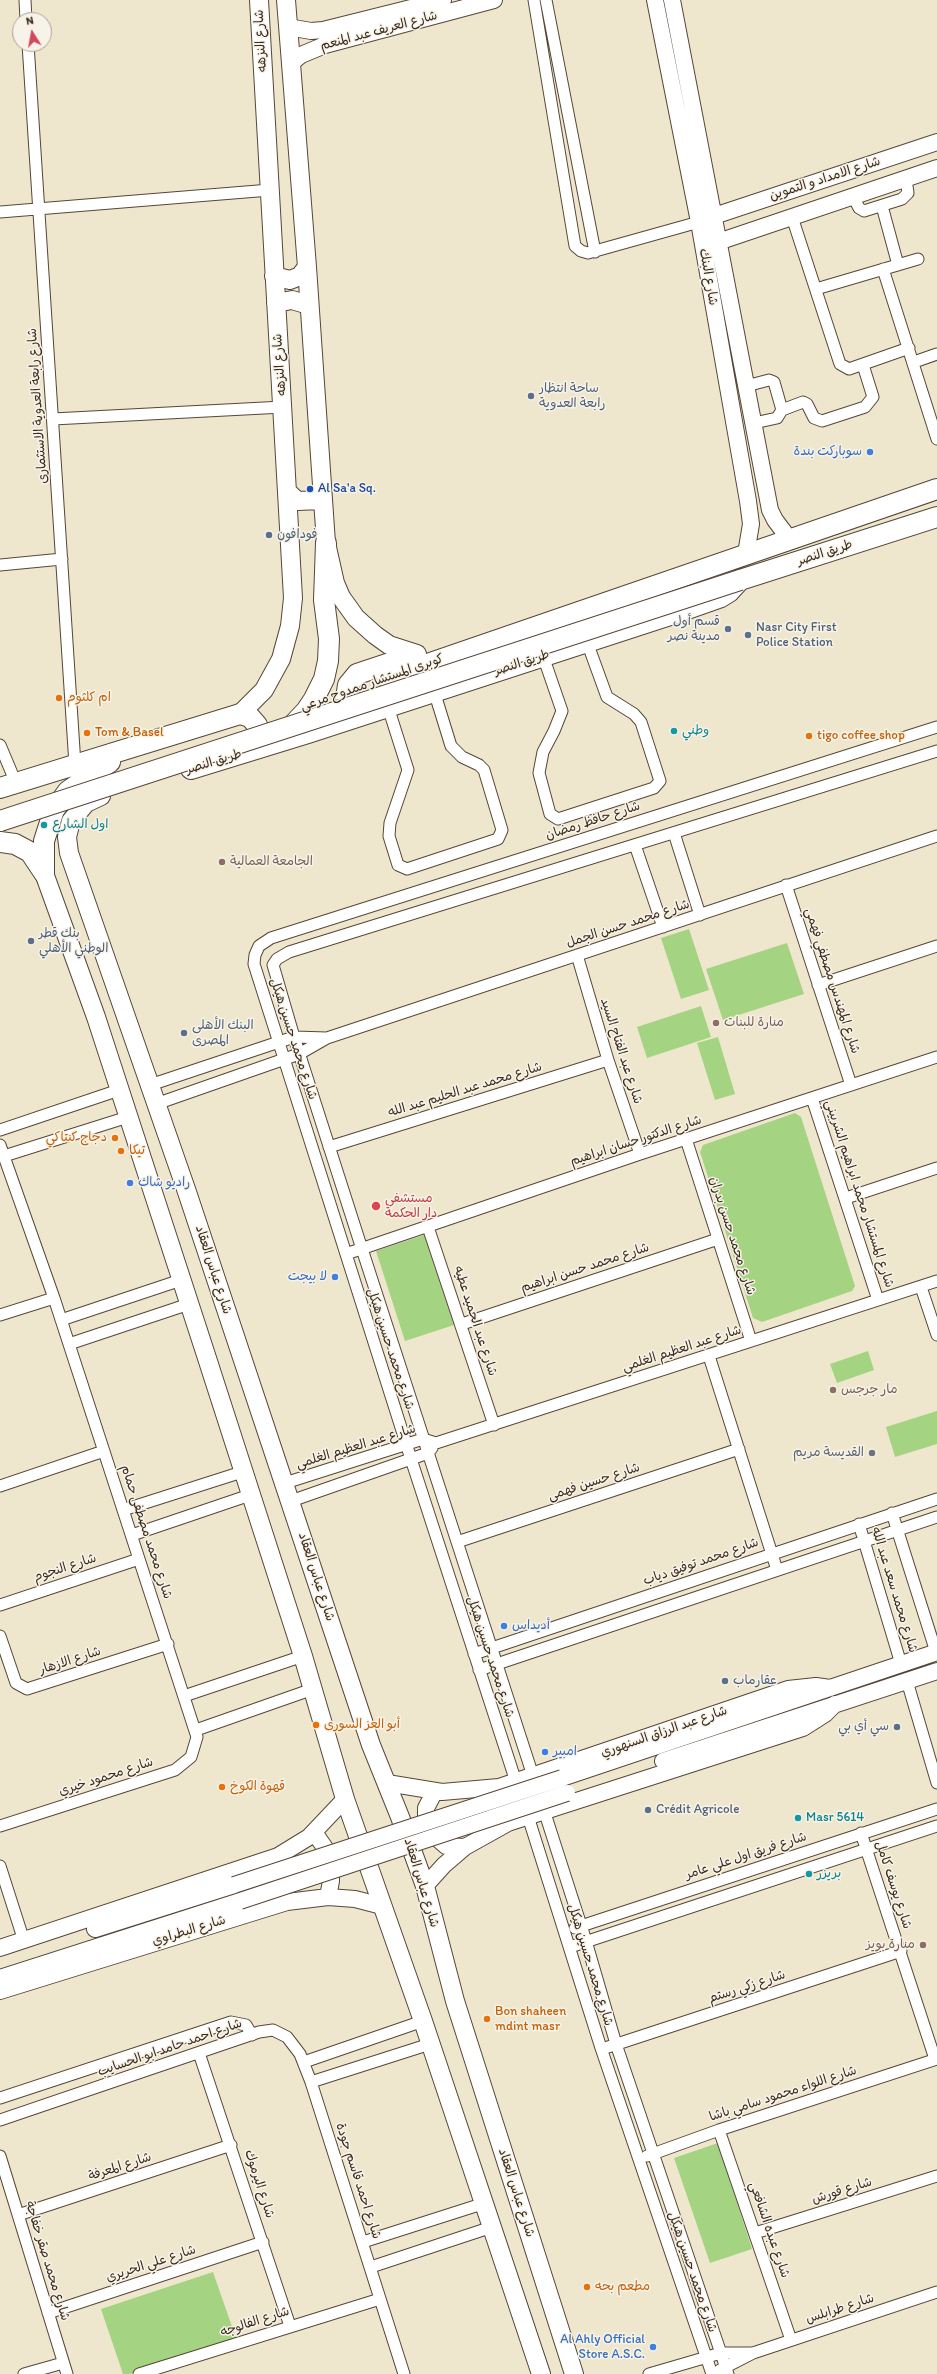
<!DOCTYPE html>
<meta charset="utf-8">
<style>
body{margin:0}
#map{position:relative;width:937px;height:2374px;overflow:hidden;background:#efe7cd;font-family:Itim,sans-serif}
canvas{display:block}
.north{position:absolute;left:12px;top:12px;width:40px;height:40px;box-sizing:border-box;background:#f7f3e8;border:1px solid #aca397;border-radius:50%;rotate:349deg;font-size:11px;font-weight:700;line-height:16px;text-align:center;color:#3b2a1e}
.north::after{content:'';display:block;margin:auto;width:14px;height:18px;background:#d1495b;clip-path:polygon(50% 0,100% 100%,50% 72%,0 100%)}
</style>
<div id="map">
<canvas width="937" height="2374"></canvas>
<div class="north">N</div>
</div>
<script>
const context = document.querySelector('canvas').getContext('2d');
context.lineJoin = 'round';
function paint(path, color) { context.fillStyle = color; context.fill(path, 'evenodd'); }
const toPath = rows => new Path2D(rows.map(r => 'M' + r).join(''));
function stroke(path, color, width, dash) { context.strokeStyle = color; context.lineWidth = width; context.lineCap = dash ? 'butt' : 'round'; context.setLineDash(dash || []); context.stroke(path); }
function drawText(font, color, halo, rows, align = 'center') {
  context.font = font + ' Itim,"Playpen Sans Arabic",sans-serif'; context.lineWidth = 3; context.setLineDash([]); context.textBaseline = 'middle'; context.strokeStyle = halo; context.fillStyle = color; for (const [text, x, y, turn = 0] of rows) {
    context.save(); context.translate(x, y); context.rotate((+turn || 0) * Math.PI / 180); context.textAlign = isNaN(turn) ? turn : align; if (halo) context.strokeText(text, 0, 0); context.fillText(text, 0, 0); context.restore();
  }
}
const green = toPath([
 [689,929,709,990,681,999,661,938],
 [787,943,804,994,723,1020,706,969],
 [701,1006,711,1037,647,1058,637,1027],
 [718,1037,735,1094,715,1100,697,1043],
 [795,1113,801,1117,855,1286,852,1291,762,1322,753,1318,700,1152,703,1145],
 [424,1235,454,1325,405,1341,376,1251],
 [868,1351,874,1370,837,1383,830,1364],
 [937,1411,937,1444,895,1457,886,1427],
 [718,2143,752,2249,710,2263,674,2158],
 [213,2272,237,2341,129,2374,123,2374,101,2309]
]);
const street = toPath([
 [25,0,26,20],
 [534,0,575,246,581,251,588,253,699,222],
 [546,0,595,252],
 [28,44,75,765],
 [853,196,859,208,864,211,902,199,908,193,906,179],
 [882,206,898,265],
 [0,212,270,190],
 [792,217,840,364,849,369,909,348],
 [883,269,937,439],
 [816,289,918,259],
 [914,362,937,354],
 [746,386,769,380,774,382,782,410,777,418,754,423],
 [782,410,803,402,807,404,814,418,822,421,865,407,873,397,863,365],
 [53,419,283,407],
 [0,565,62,559],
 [543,656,562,711,554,731,543,752,539,773,550,814,558,819,654,788,660,781,641,722,634,714,607,697,587,642],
 [388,707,408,770,390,823,389,836,398,865,407,869,498,839,502,830,484,770,479,765,462,757,451,746,434,691],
 [0,745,16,783],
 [674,833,700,915],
 [635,845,663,927],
 [786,885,851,1085],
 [577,955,608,1060,640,1154],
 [818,985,937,946],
 [150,1085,294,1037,327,1038],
 [812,1098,878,1300],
 [156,1104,299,1054,327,1038,937,836],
 [0,1130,119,1090],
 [686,1139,751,1341],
 [0,1145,54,1298,197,1737,191,1757,175,1770,0,1826],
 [329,1147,608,1060],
 [4,1156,128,1117],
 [846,1198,937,1168],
 [428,1227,494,1425],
 [346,1254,640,1154,937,1057],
 [921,1287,937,1335],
 [0,1315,54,1298],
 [61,1320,181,1280],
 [462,1324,718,1239],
 [69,1344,189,1304],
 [709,1356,777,1570],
 [285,1483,423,1439,436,1443,937,1281],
 [0,1486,104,1451],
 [291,1501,428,1453,432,1448],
 [123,1510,242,1472],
 [892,1513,936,1652],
 [859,1524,901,1664],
 [132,1535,250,1495],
 [457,1542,739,1449],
 [0,1605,139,1559],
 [0,1636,16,1683,27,1689,168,1644],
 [474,1654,937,1499],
 [479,1670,937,1517],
 [907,1681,937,1783],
 [184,1696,303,1656],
 [196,1730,313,1689],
 [535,1782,362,1249,294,1037,273,965,277,959,289,952,937,751],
 [518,1788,411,1459,254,964,255,955,259,946,271,938,937,727],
 [542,1804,586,1941,616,2044,728,2374],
 [526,1810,601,2048,712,2374],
 [861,1833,935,2059],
 [0,1866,24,1941],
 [575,1928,937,1809],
 [570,1947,937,1826],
 [608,2047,901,1951],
 [199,2053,290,2326],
 [304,2062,423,2021],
 [311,2082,430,2044],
 [0,2098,231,2022,246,2025,252,2035],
 [0,2120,259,2032,273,2030,287,2037,300,2054,311,2082,404,2374],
 [719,2130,791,2340],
 [0,2156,67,2374],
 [647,2156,719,2130,937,2059],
 [18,2215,231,2145],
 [755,2233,937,2176],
 [363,2242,485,2203],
 [371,2267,492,2227],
 [48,2313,263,2242],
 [720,2370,753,2353,937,2292],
 [24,2374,63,2363],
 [139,2374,380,2299],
 [649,2374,721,2353,752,2353]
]);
const secondary = toPath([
 [655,0,699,222,748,501,751,524,746,554],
 [672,0,770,510,775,520,790,540],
 [288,27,311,31,323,30,443,0],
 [291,63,301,55,325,45,494,0],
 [714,216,937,142],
 [718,242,937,168],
 [663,1761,937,1671],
 [562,1778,937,1652],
 [387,1783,442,1792,499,1787,788,1689,816,1686,830,1688],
 [435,1791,426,1808,426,1821,431,1833,446,1846,465,1847],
 [314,1832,325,1848,331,1864,331,1881,328,1897],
 [425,1886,444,1865,465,1847,508,1823,803,1728,825,1714,835,1704],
 [95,1929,234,1885],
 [0,1948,278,1856,309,1837,345,1799],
 [0,1978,240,1901],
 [0,1991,287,1902,328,1897,355,1899,382,1906]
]);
const primary = toPath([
 [286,0,307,267,326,543,335,583,341,597,356,618,375,635,389,645,417,654],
 [274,276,290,280,300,276,307,267],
 [276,303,292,300,309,305],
 [287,491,297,501,322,500],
 [240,714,264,690,281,659,290,626,293,598,259,0],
 [101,796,86,803,71,821,67,837,69,853,187,1192,371,1745,400,1817,425,1886,455,2001,574,2374],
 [44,873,96,1017,206,1355,303,1656,345,1799,423,2021,541,2374]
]);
const highway = toPath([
 [387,678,937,489],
 [365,714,353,709,346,698,348,685,357,674,405,658],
 [288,730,306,711,314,699,324,679,328,661,329,639,324,600,326,543],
 [191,769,308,733,667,616,721,597,729,592,740,580,937,517],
 [0,788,240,714,250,717,257,725,259,735,255,745,249,750],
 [0,842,15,844,30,852,44,873],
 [44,873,44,841,54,810,68,791,110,762]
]);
const secondaryBridge = toPath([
 [234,1885,562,1778],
 [240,1901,567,1793]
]);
const highwayBridge = toPath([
 [0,821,740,580]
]);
const markers = [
 [531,396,4,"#5c6f8a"],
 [870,452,4,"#3f7fe0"],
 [310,489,4,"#1a4fb4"],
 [269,535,4,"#5c6f8a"],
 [728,629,4,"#5c6f8a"],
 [748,635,4,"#5c6f8a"],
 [59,698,4,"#e8710a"],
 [674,731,4,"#0f9aa8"],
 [87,733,4,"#e8710a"],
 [809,736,4,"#e8710a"],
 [44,825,4,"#0f9aa8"],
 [222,862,4,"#8d6e63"],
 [31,941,4,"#5c6f8a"],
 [716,1023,4,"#8d6e63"],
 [184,1033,4,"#5c6f8a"],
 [115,1138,4,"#e8710a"],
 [121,1151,4,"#e8710a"],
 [130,1183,4,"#3f7fe0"],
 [376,1206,5,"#e0444e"],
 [335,1277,4,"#3f7fe0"],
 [833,1390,4,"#8d6e63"],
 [872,1453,4,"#6b7280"],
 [504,1626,4,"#3f7fe0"],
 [725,1681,4,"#5c6f8a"],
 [316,1725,4,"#e8710a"],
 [897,1727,4,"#5c6f8a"],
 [545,1752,4,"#3f7fe0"],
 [222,1787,4,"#e8710a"],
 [648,1810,4,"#5c6f8a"],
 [798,1818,4,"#0f9aa8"],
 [809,1874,4,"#0f9aa8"],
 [923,1945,4,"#8d6e63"],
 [487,2019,4,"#e8710a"],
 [587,2287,4,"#e8710a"],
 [653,2347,4,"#3f7fe0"]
];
const streetNames = [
 ["شارع العريف عبد المنعم",379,31,-15],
 ["شارع النزهه",261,41,-93],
 ["شارع الامداد و التموين",825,179,-18],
 ["شارع البنك",708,277,80],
 ["شارع النزهه",280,365,-94],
 ["شارع رابعة العدوية الاستثمارى",38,406,-94],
 ["طريق النصر",825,553,-18],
 ["طريق النصر",522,663,-18],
 ["كوبرى المستشار ممدوح مرعي",372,683,-19],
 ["طريق النصر",214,762,-17],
 ["شارع حافظ رمضان",593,821,-18],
 ["شارع محمد حسن الجمل",628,924,-18],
 ["شارع المهندس مصطفي فهمي",832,981,72],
 ["شارع محمد حسين هيكل",293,1039,72],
 ["شارع عبد الفتاح السيد",621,1051,72],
 ["شارع محمد عبد الحليم عبد الله",465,1090,-17],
 ["شارع الدكتور حسان ابراهيم",636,1141,-18],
 ["شارع المستشار محمد ابراهيم الشربيني",859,1194,72],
 ["شارع محمد حسن بدران",732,1236,72],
 ["شارع محمد حسن ابراهيم",585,1268,-18],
 ["شارع عباس العقاد",213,1270,72],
 ["شارع عبد الحميد عطيه",475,1321,72],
 ["شارع محمد حسين هيكل",390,1349,72],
 ["شارع عبد العظيم الغلمي",682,1349,-18],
 ["شارع عبد العظيم الغلمي",356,1447,-17],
 ["شارع حسين فهمى",594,1482,-18],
 ["شارع محمد مصطفى حمام",146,1532,72],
 ["شارع محمد توفيق دياب",701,1562,-19],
 ["شارع النجوم",65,1568,-18],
 ["شارع عباس العقاد",316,1577,72],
 ["شارع محمد سعد عبد الله",894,1590,73],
 ["شارع محمد حسين هيكل",490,1657,72],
 ["شارع الازهار",70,1661,-18],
 ["شارع عبد الرزاق السنهوري",664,1732,-19],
 ["شارع محمود خيري",106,1777,-18],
 ["شارع فريق اول علي عامر",746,1856,-18],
 ["شارع عباس العقاد",421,1883,73],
 ["شارع يوسف كامل",893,1885,72],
 ["شارع البطراوي",189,1931,-17],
 ["شارع محمد حسين هيكل",590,1965,73],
 ["شارع زكي رستم",747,1987,-18],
 ["شارع احمد حامد ابو الحسايب",170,2048,-19],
 ["شارع اللواء محمود سامي باشا",783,2094,-18],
 ["شارع المعرفة",120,2167,-18],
 ["شارع احمد قاسم جودة",358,2181,72],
 ["شارع اليرموك",259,2184,72],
 ["شارع قورش",842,2191,-17],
 ["شارع عباس العقاد",516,2193,72],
 ["شارع عبده الشافعي",769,2230,71],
 ["شارع محمد صقر خفاجة",47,2261,73],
 ["شارع علي الحريري",151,2264,-18],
 ["شارع محمد حسين هيكل",692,2272,71],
 ["شارع طرابلس",840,2309,-18],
 ["شارع الفالوجه",255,2322,-18]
];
const serviceNames = [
 ["ساحة انتظار",539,389],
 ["رابعة العدوية",539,404],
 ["فودافون",277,535],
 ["قسم أول",720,622,"right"],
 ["مدينة نصر",720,637,"right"],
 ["Nasr City First",756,628],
 ["Police Station",756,643],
 ["بنك قطر",39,934],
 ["الوطني الأهلي",39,949],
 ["البنك الأهلى",192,1026],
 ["المصرى",192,1041],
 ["عقارماب",733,1681],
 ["سي أي بي",889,1727,"right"],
 ["Crédit Agricole",656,1810]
];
const shopNames = [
 ["سوباركت بندة",862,452],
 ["راديو شاك",138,1183,"left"],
 ["لا بيجت",327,1277],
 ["أديداس",512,1626,"left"],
 ["امبير",553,1752,"left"],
 ["Al Ahly Official",645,2340],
 ["Store A.S.C.",645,2355]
];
const transitNames = [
 ["Al Sa'a Sq.",318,489]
];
const foodNames = [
 ["ام كلثوم",67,698],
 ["Tom & Basel",95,733],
 ["tigo coffee shop",817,736],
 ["دجاج كنتاكي",107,1138,"right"],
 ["تيكا",129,1151],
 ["أبو العز السورى",324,1725],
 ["قهوة الكوخ",230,1787],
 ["Bon shaheen",495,2012],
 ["mdint masr",495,2027],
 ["مطعم بحه",595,2287]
];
const cultureNames = [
 ["وطني",682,731],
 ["اول الشارع",52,825],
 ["Masr 5614",806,1818],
 ["بريزر",817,1874]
];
const educationNames = [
 ["الجامعة العمالية",230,862],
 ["منارة للبنات",724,1023],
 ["مار جرجس",841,1390],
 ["منارة بويز",915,1945,"right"]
];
const healthNames = [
 ["مستشفي",385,1199],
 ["دار الحكمة",385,1214]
];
const worshipNames = [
 ["القديسة مريم",864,1453]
];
paint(green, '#a4d381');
stroke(street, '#564638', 13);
stroke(secondary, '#564638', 18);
stroke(primary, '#564638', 20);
stroke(highway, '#564638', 22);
stroke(street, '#fff', 11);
stroke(secondary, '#fff', 16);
stroke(primary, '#fff', 18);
stroke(highway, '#fff', 20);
stroke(secondaryBridge, '#564638', 18, []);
stroke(highwayBridge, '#564638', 22, []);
stroke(secondaryBridge, '#fff', 16);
stroke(highwayBridge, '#fff', 20);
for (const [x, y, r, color] of markers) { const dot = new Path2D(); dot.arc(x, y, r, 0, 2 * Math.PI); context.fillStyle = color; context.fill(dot); stroke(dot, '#f7f3e8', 1.5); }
drawText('13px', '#3b2a1e', '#f7f3e8', streetNames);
drawText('13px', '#4e5e75', '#f7f3e8', serviceNames, 'left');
drawText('13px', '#366cbe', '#f7f3e8', shopNames, 'right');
drawText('13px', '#164399', '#f7f3e8', transitNames, 'left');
drawText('13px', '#c56008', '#f7f3e8', foodNames, 'left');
drawText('13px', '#0d838f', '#f7f3e8', cultureNames, 'left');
drawText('13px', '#785e54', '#f7f3e8', educationNames, 'left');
drawText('13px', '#be3a42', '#f7f3e8', healthNames, 'left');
drawText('13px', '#5b616d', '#f7f3e8', worshipNames, 'right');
</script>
